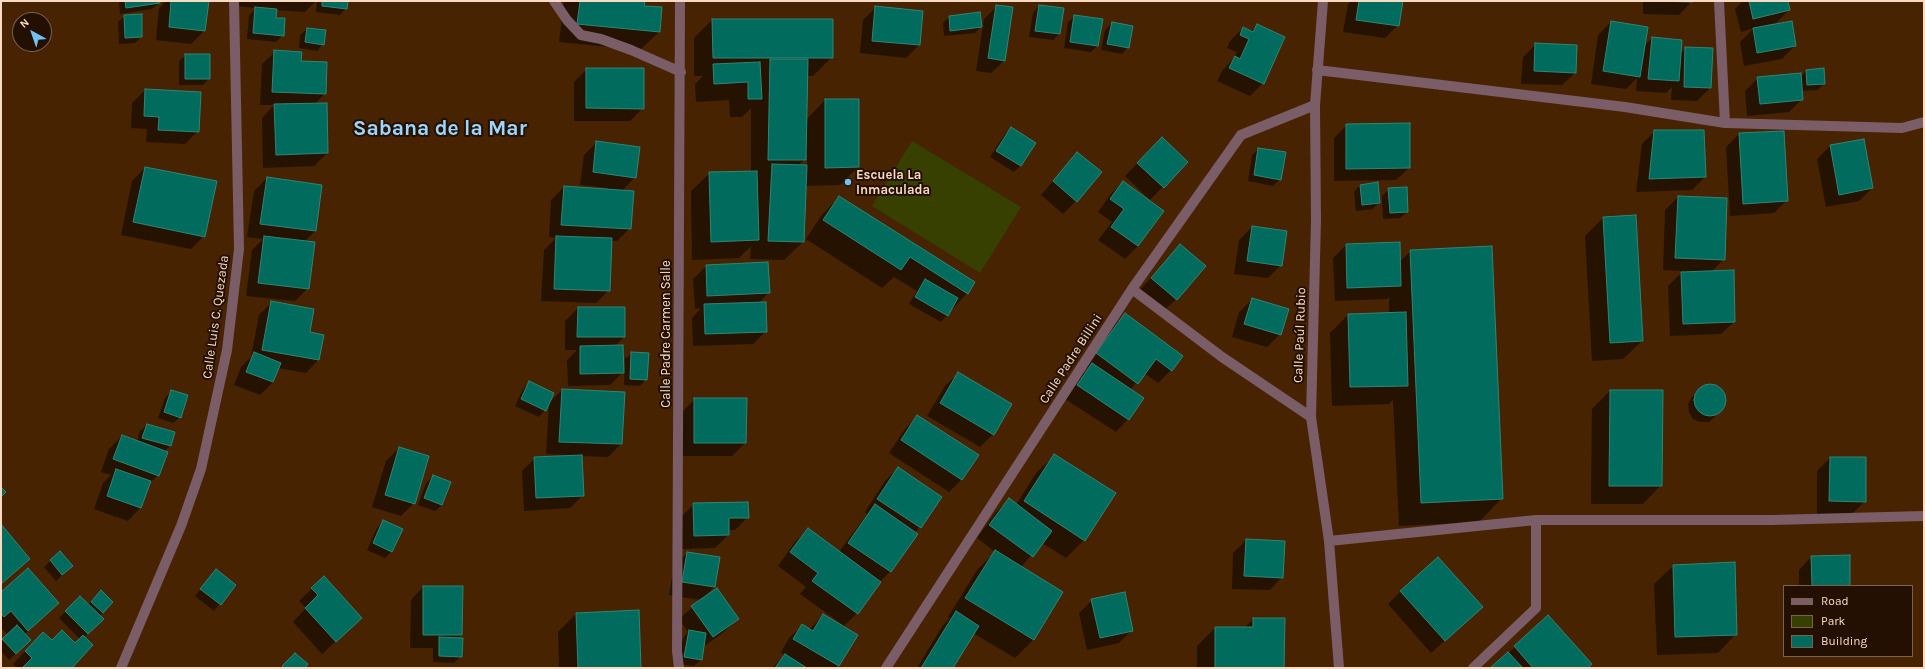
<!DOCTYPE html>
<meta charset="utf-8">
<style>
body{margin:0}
#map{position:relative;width:1925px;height:669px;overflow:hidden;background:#472301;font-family:Karla,sans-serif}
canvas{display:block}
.frame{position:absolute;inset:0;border:2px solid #f8dac5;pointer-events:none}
.legend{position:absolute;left:1783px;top:585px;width:130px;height:72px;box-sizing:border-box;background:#241002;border:1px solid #796150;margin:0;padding:5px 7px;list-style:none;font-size:12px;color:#f8dac5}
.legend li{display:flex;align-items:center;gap:8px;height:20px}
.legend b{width:20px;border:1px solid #796150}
.north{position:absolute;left:12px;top:12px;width:40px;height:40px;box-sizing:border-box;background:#241002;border:1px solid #796150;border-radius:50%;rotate:320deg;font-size:11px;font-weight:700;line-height:16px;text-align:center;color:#f8dac5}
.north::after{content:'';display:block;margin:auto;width:14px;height:18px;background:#71c1f5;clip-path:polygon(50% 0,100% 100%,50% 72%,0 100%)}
</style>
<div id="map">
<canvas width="1925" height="669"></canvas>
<div class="frame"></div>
<ul class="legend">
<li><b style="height:5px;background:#7a5d66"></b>Road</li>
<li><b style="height:11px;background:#374000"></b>Park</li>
<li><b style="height:11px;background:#016c5d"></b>Building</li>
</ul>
<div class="north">N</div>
</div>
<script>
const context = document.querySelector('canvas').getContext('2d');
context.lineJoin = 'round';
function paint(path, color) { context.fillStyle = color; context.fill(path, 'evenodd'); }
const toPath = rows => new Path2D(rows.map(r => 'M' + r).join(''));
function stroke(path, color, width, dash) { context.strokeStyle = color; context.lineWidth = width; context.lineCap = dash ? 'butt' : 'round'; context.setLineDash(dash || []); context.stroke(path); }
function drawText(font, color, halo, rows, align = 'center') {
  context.font = font + ' Karla,sans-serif'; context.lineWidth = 4; context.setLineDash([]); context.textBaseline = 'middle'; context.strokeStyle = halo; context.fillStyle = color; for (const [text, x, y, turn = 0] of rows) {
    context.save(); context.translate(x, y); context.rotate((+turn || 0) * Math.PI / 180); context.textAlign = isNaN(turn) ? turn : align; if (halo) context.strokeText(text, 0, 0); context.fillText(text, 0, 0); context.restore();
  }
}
const green = toPath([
 [912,141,1021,207,980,273,872,206]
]);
const shadow = toPath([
 [119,1,159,1,159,3,152,9,120,14],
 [166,1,208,1,204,31,191,44,156,40,159,8],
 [235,1,316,1,305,12,276,10,275,19,283,35,276,42,247,39,249,15,256,8,235,6],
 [317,1,347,1,346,8,340,15,316,12],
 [564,1,644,1,643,6,659,32,640,50,559,42],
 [1351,1,1402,1,1398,25,1385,38,1343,32,1348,4],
 [1643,1,1692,1,1679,15,1643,14],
 [1743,1,1787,1,1789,10,1776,23,1766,25,1795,46,1782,59,1744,66,1740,42,1754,28,1741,32,1735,9],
 [997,6,1004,61,991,73,976,71,984,19],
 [1039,6,1059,34,1053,40,1029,37,1033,13],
 [876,7,919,45,906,58,860,53,863,20],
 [125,16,141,37,135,43,119,44,118,22],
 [1075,16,1097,46,1091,52,1064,48,1068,22],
 [949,17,981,27,975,33,944,36,943,23],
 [712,20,832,57,813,76,806,76,806,120,825,100,858,167,840,185,805,186,803,242,784,260,750,259,751,246,739,258,692,260,691,191,710,173,751,172,751,108,742,117,730,117,729,100,696,102,695,84,703,76,694,76,694,38],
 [805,154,807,154,807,166,798,166,805,159],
 [1611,22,1643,47,1652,38,1680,54,1686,48,1710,88,1697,101,1671,100,1672,87,1666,93,1636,91,1637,78,1626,89,1591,84,1598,35],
 [1112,23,1128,47,1122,54,1101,50,1105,30],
 [1257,25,1263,83,1250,96,1217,81,1222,71,1234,58,1237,52,1227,48,1230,41,1243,28,1250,32],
 [307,29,325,31,323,44,317,51,299,48,300,35],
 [1536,44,1575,73,1562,85,1521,84,1523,57],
 [275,52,300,62,325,93,315,104,327,153,314,166,263,168,262,118,274,105,260,105,262,64],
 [186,55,209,79,203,85,179,85,179,61],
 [587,69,643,108,630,121,574,121,574,82],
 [1806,71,1824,83,1818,90,1801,91,1802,99,1789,112,1747,116,1745,91,1758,78,1800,77],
 [145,90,198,131,185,144,146,142,147,129,131,128,132,103],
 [1347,125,1409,168,1396,180,1334,181,1334,138],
 [1011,128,1035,143,1020,166,1014,172,990,157,1005,134],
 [1655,131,1704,131,1705,177,1692,190,1636,192,1642,144],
 [1739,134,1787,200,1774,213,1730,216,1726,147],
 [1863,140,1872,188,1859,201,1826,207,1817,159,1830,146],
 [597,142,635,177,622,191,630,228,617,241,611,241,609,290,596,303,541,301,544,250,556,238,549,237,551,200,564,187,608,190,608,188,580,185,584,155],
 [1259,149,1280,179,1273,186,1248,181,1252,155],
 [1149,151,1187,162,1150,200,1125,176],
 [1077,153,1076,201,1063,214,1041,195],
 [145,168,204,236,191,249,121,235,132,181],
 [267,178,321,185,315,231,304,242,308,288,295,301,246,296,252,250,263,239,247,237,254,191],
 [1123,182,1138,246,1125,259,1098,240,1112,222,1098,212,1110,195],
 [1360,185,1379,202,1373,209,1356,211,1354,192],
 [1389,189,1407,212,1400,218,1383,219,1382,196],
 [839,197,967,293,941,322,909,304,917,291,894,277,882,288,806,239,821,216],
 [1678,197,1724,259,1711,272,1734,322,1721,334,1670,336,1668,286,1683,271,1663,270,1665,210],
 [1603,218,1642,341,1623,359,1592,361,1585,236],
 [1252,227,1281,265,1268,278,1234,274,1239,240],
 [1399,243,1399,262,1411,251,1501,499,1479,522,1399,526,1393,400,1389,404,1332,406,1330,333,1348,315,1389,314,1389,297,1387,299,1335,301,1333,258,1346,245],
 [1180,245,1176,299,1163,312,1139,291],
 [706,266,769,292,759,303,766,331,753,344,693,346,692,318,701,308,695,309,693,279],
 [1252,300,1280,334,1267,347,1232,337,1239,312],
 [272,302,309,333,318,360,306,373,278,368,273,382,260,395,234,385,241,367,251,357,259,315],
 [578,308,624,337,615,346,623,372,610,385,568,386,567,360,577,350,565,350,565,321],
 [1125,315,1171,370,1158,383,1144,373,1130,390,1128,419,1116,432,1065,399,1079,377,1088,369,1084,366,1112,327],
 [632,353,646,379,640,386,624,385,625,359],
 [958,374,1010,404,993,434,980,447,927,416,945,386],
 [529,382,545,410,539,417,515,406,523,389],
 [1713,385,1720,388,1725,395,1726,403,1722,410,1709,422,1700,422,1693,419,1689,412,1688,404,1692,397,1705,386],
 [562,390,624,393,621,444,608,457,581,456,583,495,570,508,524,511,522,471,535,458,564,456,564,455,546,454,549,403],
 [172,391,180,417,173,423,158,418,165,398],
 [1610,391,1661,485,1643,504,1591,504,1592,409],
 [695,399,745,443,732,456,681,456,682,412],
 [917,417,962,479,949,492,889,453,905,429],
 [147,425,170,446,164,452,158,475,149,484,140,508,128,521,94,509,103,483,111,475,101,472,109,449,122,436,137,442,140,431],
 [399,448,414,503,401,516,372,507,386,461],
 [1055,455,1084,540,1066,558,1042,543,1021,567,1062,593,1033,640,1015,658,973,633,952,668,917,668,943,625,950,618,948,617,977,570,995,552,977,538,996,512,1009,500,1016,505,1036,473],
 [1830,458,1865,501,1852,514,1817,514,1817,471],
 [898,468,941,497,915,533,916,534,890,572,879,582,857,613,843,627,856,635,838,665,835,668,772,668,785,655,781,652,789,638,802,626,809,630,823,615,842,626,843,625,800,594,806,587,778,566,795,542,808,530,839,552,867,514,865,512,885,481],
 [433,477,450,483,442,505,435,511,418,505,426,483],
 [694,504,748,517,735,530,728,530,728,535,715,548,682,549,681,517],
 [384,522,401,530,391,552,385,558,367,550,377,528],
 [1246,540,1282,577,1270,590,1232,589,1233,553],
 [60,553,65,572,56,581,44,567],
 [687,553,714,587,706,595,737,619,724,632,703,647,701,660,694,666,678,664,683,638,688,632,679,619,701,600,669,595,674,566],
 [1811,557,1849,586,1799,586,1799,570],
 [1734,563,1736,634,1718,653,1657,655,1654,584,1673,566],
 [216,570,235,585,214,611,195,596],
 [324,577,348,630,322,654,293,622,306,608,299,601],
 [423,587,461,635,458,639,461,656,454,663,433,662,433,648,410,648,411,600],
 [101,591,112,602,99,616,102,619,84,637,70,668,17,668,13,664,30,646,51,642,75,644,80,639,59,618,80,597,88,605],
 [1401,591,1482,607,1431,653,1388,604],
 [1,593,58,603,25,634,30,640,9,660,1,651,1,642,8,635,1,628],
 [1092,600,1132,630,1119,643,1087,650,1079,613],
 [576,614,640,668,559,668,558,632],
 [1548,617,1587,668,1491,668,1506,655],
 [1253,619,1283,668,1197,668,1197,646,1215,628,1244,628]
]);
const building = toPath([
 [125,1,160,1,160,3,126,8,125,1],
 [171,1,209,1,205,31,169,27,171,1],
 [322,1,348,1,347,9,322,6,322,1],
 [580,1,645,1,644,6,662,7,660,32,577,24,580,1],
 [1359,1,1403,1,1399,26,1356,20,1359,1],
 [1655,1,1693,1,1693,2,1655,1],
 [1749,1,1788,1,1790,10,1753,19,1749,1],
 [996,5,1013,7,1005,61,988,58,996,5],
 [1039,5,1064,8,1060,34,1035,31,1039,5],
 [875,6,923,11,920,45,872,41,875,6],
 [255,7,277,9,276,18,285,18,284,36,253,33,255,7],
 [980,12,982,27,950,31,949,16,980,12],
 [142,14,142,37,125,38,124,15,142,14],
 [1074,15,1103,19,1098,46,1070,42,1074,15],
 [712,19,833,19,833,58,713,58,712,19],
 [1611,21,1648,27,1640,77,1603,71,1611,21],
 [1792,21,1796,46,1757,53,1753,28,1792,21],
 [1112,22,1133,26,1129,48,1107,44,1112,22],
 [1257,24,1285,37,1264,84,1229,68,1235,56,1240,59,1249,39,1240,35,1243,27,1253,32,1257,24],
 [307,28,326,30,324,45,305,42,307,28],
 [1652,37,1682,40,1679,81,1648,79,1652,37],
 [1535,43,1577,45,1576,73,1534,71,1535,43],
 [1685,47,1713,48,1711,88,1684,87,1685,47],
 [274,50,302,52,301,61,327,62,326,94,272,92,274,50],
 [185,54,210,54,210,79,185,79,185,54],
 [770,59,808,59,806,160,768,160,770,59],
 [760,62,762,99,748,99,748,82,714,84,713,64,760,62],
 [586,68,644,68,644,109,586,108,586,68],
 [1824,68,1825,84,1807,85,1806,70,1824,68],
 [1801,73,1803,100,1760,104,1757,77,1801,73],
 [145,89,201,92,199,132,158,130,159,117,144,116,145,89],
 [825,99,859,99,859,167,825,168,825,99],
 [327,103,328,153,276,155,274,104,327,103],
 [1410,123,1410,168,1346,169,1346,124,1410,123],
 [1011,127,1036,143,1021,166,996,151,1011,127],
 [1654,130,1704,130,1706,177,1649,179,1654,130],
 [1784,131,1788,201,1743,204,1739,133,1784,131],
 [1162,137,1188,162,1164,188,1137,163,1162,137],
 [1864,139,1873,188,1839,195,1830,145,1864,139],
 [596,141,640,147,636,178,593,172,596,141],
 [1258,148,1286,152,1281,180,1254,175,1258,148],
 [1077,152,1102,172,1077,202,1053,181,1077,152],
 [772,164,807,165,804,242,768,241,772,164],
 [145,167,217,181,205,237,133,222,145,167],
 [757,171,759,240,711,242,709,172,757,171],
 [267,177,322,185,316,231,260,224,267,177],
 [1123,181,1164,211,1138,246,1111,227,1124,209,1110,199,1123,181],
 [1378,182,1380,203,1362,205,1360,185,1378,182],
 [564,186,634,191,631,229,561,225,564,186],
 [1407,187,1408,212,1390,213,1388,188,1407,187],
 [839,196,975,282,968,294,910,257,901,270,823,220,839,196],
 [1678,196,1727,198,1725,260,1675,258,1678,196],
 [1636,215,1643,341,1610,343,1603,217,1636,215],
 [1252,226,1287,231,1282,266,1247,261,1252,226],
 [264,236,315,242,309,289,258,283,264,236],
 [556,236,612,238,610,291,554,289,556,236],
 [1400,242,1401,286,1347,288,1346,244,1400,242],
 [1180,244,1206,266,1177,300,1151,278,1180,244],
 [1492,246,1503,499,1421,503,1410,250,1492,246],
 [768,262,770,293,707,296,706,265,768,262],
 [1734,270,1735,322,1683,324,1681,272,1734,270],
 [925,279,958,298,948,316,915,297,925,279],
 [1252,298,1289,309,1281,335,1244,324,1252,298],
 [271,301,314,309,310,332,324,335,319,360,262,350,271,301],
 [766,302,767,332,705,334,704,304,766,302],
 [578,307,625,307,625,337,577,337,578,307],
 [1406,312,1408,386,1350,387,1348,314,1406,312],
 [1125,313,1183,356,1172,371,1156,359,1138,384,1096,353,1125,313],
 [623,345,624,373,580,374,580,346,623,345],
 [254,352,281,363,273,382,246,372,254,352],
 [631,352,649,353,647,380,630,379,631,352],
 [1092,363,1144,398,1129,420,1077,385,1092,363],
 [958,372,1012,404,994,435,940,403,958,372],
 [529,381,554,393,546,411,521,399,529,381],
 '1694 400a16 16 0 1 1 32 0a16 16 0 1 1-32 0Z',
 [562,389,625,392,622,444,559,442,562,389],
 [171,390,188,395,181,418,164,412,171,390],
 [1610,390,1663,390,1662,486,1609,486,1610,390],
 [694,398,747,398,746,443,694,443,694,398],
 [917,415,979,455,962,480,901,440,917,415],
 [147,424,175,432,171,446,142,438,147,424],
 [122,435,168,452,159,476,113,459,122,435],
 [399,447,429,456,415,504,385,495,399,447],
 [1054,454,1116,493,1085,541,1024,501,1054,454],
 [582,455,584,496,536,498,534,457,582,455],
 [1830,457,1866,457,1866,502,1829,501,1830,457],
 [898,467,942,497,921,528,877,499,898,467],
 [116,469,151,481,141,508,107,496,116,469],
 [433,475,451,482,442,505,424,498,433,475],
 [1,487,6,492,1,497,1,487],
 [1009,498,1052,531,1033,557,989,525,1009,498],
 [748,502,749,518,729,518,729,535,694,536,693,503,748,502],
 [875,504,918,534,891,572,848,543,875,504],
 [383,520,403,529,392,552,373,543,383,520],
 [1,524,30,559,1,584,1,524],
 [808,528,881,582,858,614,812,581,818,573,790,552,808,528],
 [1246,539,1285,541,1283,578,1244,576,1246,539],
 [995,550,1063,592,1034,640,965,598,995,550],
 [60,551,73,566,62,575,50,560,60,551],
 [687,552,720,557,715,587,682,582,687,552],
 [1850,555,1850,586,1812,586,1811,556,1850,555],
 [1438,557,1483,607,1445,641,1400,591,1438,557],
 [1735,562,1737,635,1675,637,1673,565,1735,562],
 [28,568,59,603,28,631,11,611,4,617,1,613,1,592,28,568],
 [216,569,236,585,221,605,200,589,216,569],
 [324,576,362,618,336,642,305,608,318,595,311,588,324,576],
 [423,586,463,586,462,635,423,635,423,586],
 [717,588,739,619,713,637,691,606,717,588],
 [101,590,113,602,103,613,91,602,101,590],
 [1125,592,1133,631,1100,638,1091,599,1125,592],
 [80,596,104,619,88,634,65,611,80,596],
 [639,610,641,668,578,668,576,613,639,610],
 [956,611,979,626,953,668,921,668,956,611],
 [823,614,858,635,839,666,793,639,802,624,813,631,823,614],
 [1548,615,1592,664,1588,668,1533,668,1514,646,1548,615],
 [1253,618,1285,618,1284,668,1215,668,1215,627,1253,627,1253,618],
 [17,625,31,640,16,654,2,639,17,625],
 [62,630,75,643,83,635,93,645,72,668,22,668,32,658,25,651,43,632,52,640,62,630],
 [689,630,706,633,702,660,684,657,689,630],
 [439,637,463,638,462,657,439,656,439,637],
 [1508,652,1523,668,1490,668,1508,652],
 [295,653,308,664,305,668,284,668,282,666,295,653],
 [785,654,807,668,775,668,785,654]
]);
const street = toPath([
 [554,1,567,20,581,35,601,39,631,50,681,72],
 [1323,1,1315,105,1316,220,1311,417,1329,541,1339,668],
 [1719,1,1725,123],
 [1317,70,1625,107,1725,123,1902,128,1924,122],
 [1132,289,1222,357,1311,417],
 [1329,541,1536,520,1772,520,1924,516],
 [121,668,181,526,201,469,227,350,239,249,234,1],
 [679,668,677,651,680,1],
 [886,668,1132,289,1241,135,1315,105],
 [1473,668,1536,608,1536,520]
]);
const markers = [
 [848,182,4,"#71c1f5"]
];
const poiNames = [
 ["Escuela La",856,175],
 ["Inmaculada",856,190]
];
const streetNames = [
 ["Calle Luis C. Quezada",216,317,-82],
 ["Calle Padre Carmen Salle",666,334,-90],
 ["Calle Paúl Rubio",1300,335,-88],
 ["Calle Padre Billini",1071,359,-57]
];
const townNames = [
 ["Sabana de la Mar",440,129]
];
paint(green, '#374000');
paint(shadow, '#0007');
paint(building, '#016c5d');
stroke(building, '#2e8676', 1);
stroke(street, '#7a5d66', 10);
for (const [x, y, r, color] of markers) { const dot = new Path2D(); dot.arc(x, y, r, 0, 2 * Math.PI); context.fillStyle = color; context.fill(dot); stroke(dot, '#241002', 1.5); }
drawText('bold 13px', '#f8dac5', '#241002', poiNames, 'left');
drawText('13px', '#f8dac5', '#241002', streetNames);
drawText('bold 21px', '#9dd6fd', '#241002', townNames);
</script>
